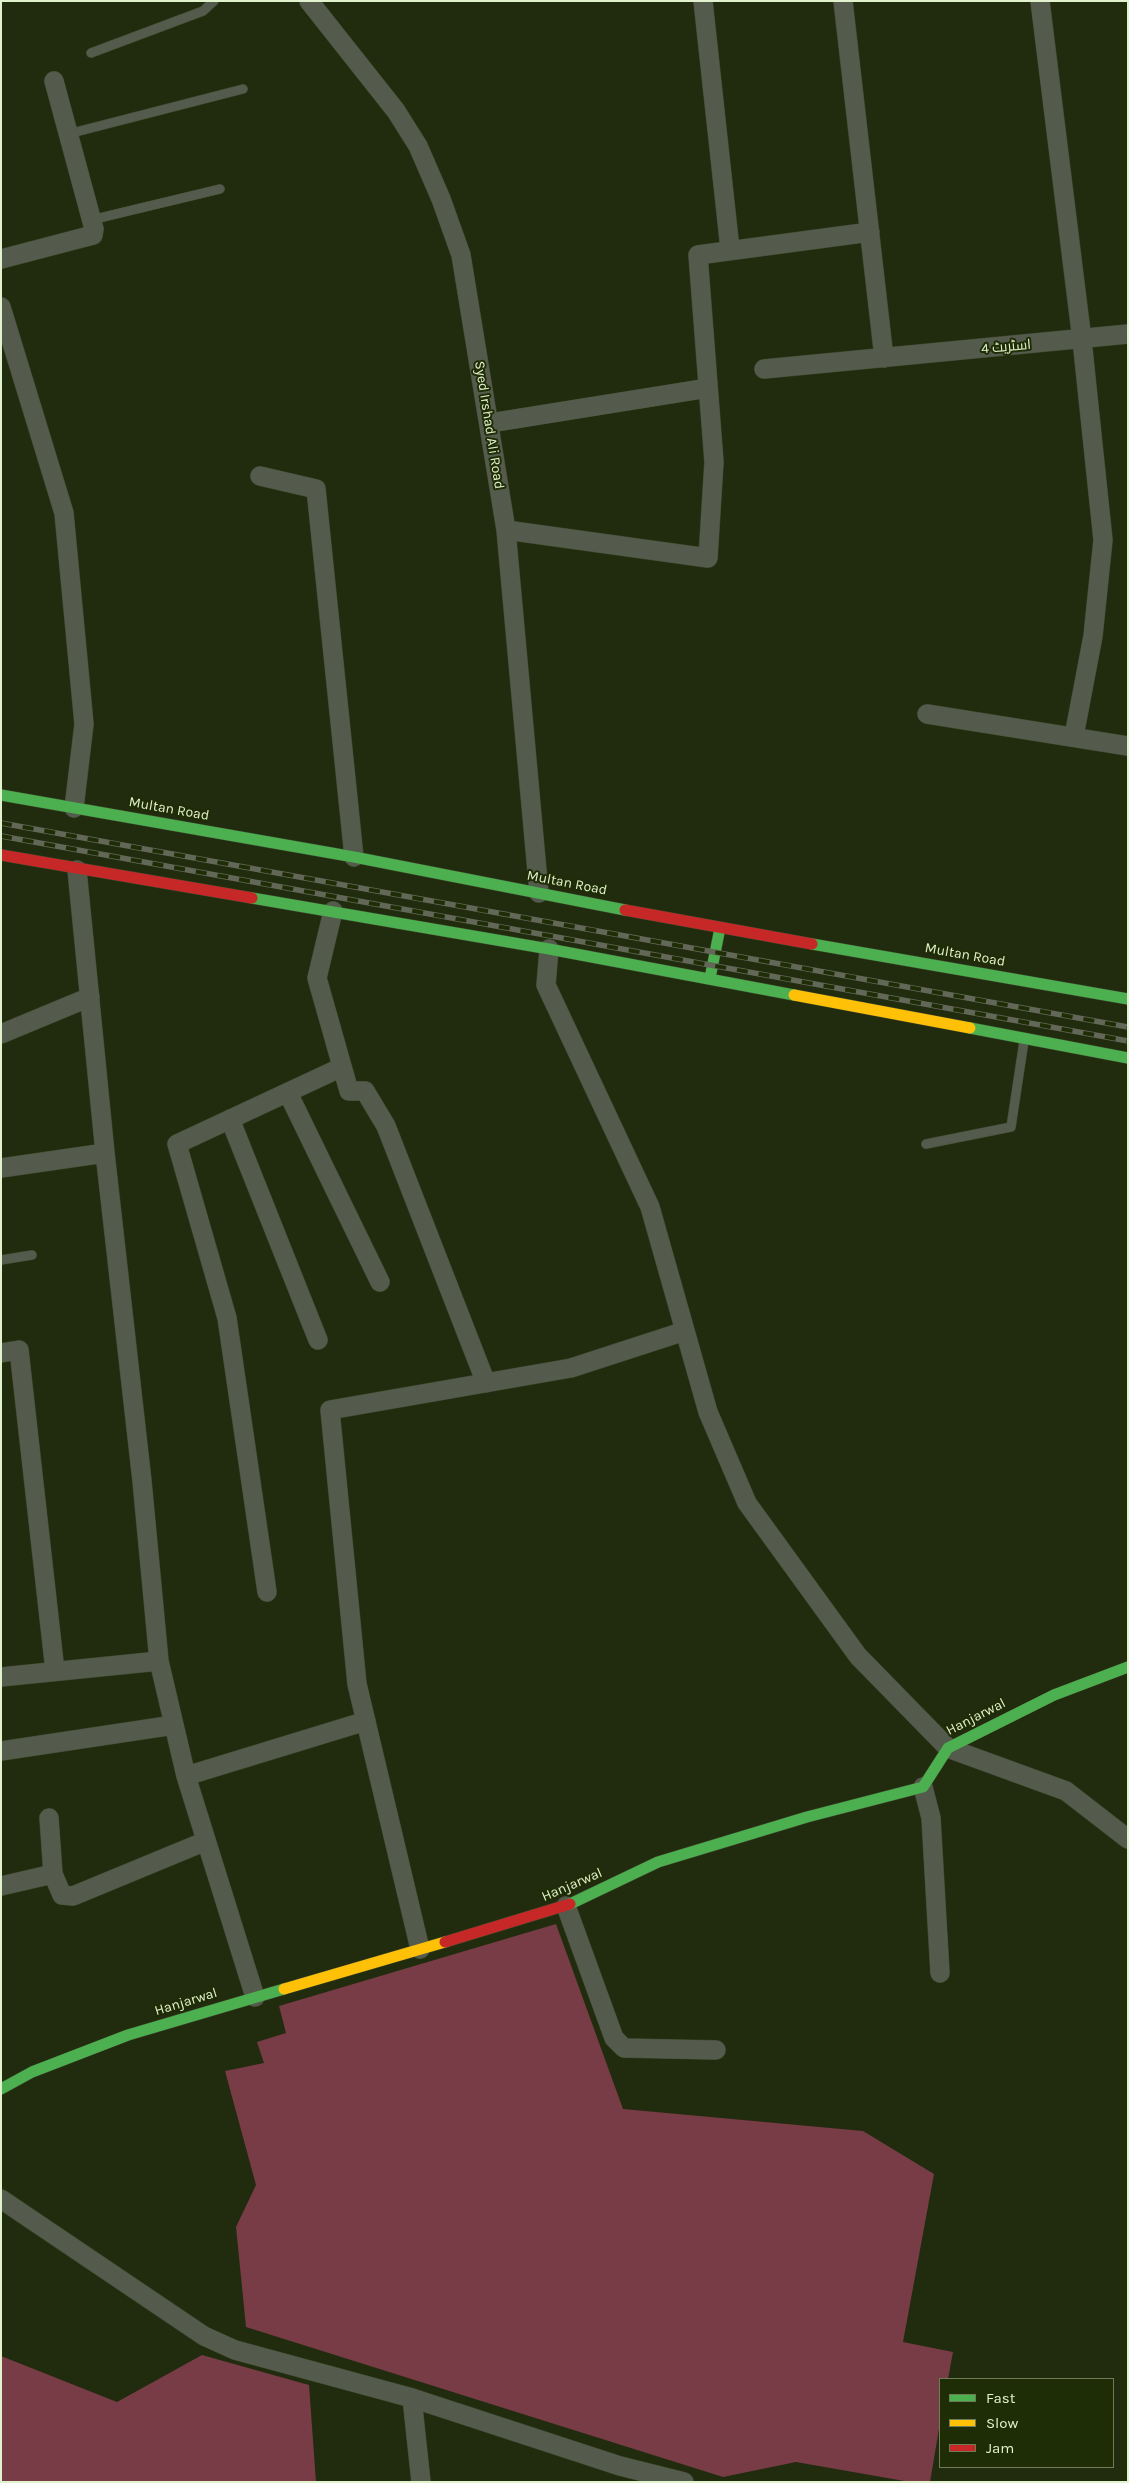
<!DOCTYPE html>
<meta charset="utf-8">
<style>
body{margin:0}
#map{position:relative;width:1129px;height:2483px;overflow:hidden;background:#212b0d;font-family:Karla,sans-serif}
canvas{display:block}
.frame{position:absolute;inset:0;border:2px solid #e2f2cd;pointer-events:none}
.legend{position:absolute;left:939px;top:2378px;width:175px;height:90px;box-sizing:border-box;background:#1f2d06;border:1px solid #6d7c56;margin:0;padding:6px 9px;list-style:none;font-size:15px;color:#e2f2cd}
.legend li{display:flex;align-items:center;gap:10px;height:25px}
.legend b{width:25px;border:1px solid #6d7c56}
</style>
<div id="map">
<canvas width="1129" height="2483"></canvas>
<div class="frame"></div>
<ul class="legend">
<li><b style="height:6px;background:#4caf50"></b>Fast</li>
<li><b style="height:6px;background:#ffc107"></b>Slow</li>
<li><b style="height:6px;background:#c62828"></b>Jam</li>
</ul>
</div>
<script>
const context = document.querySelector('canvas').getContext('2d');
context.lineJoin = 'round';
function paint(path, color) { context.fillStyle = color; context.fill(path, 'evenodd'); }
const toPath = rows => new Path2D(rows.map(r => 'M' + r).join(''));
function stroke(path, color, width, dash) { context.strokeStyle = color; context.lineWidth = width; context.lineCap = dash ? 'butt' : 'round'; context.setLineDash(dash || []); context.stroke(path); }
function drawText(font, color, halo, rows, align = 'center') {
  context.font = font + ' Karla,Cairo,sans-serif'; context.lineWidth = 4; context.setLineDash([]); context.textBaseline = 'middle'; context.strokeStyle = halo; context.fillStyle = color; for (const [text, x, y, turn = 0] of rows) {
    context.save(); context.translate(x, y); context.rotate((+turn || 0) * Math.PI / 180); context.textAlign = isNaN(turn) ? turn : align; if (halo) context.strokeText(text, 0, 0); context.fillText(text, 0, 0); context.restore();
  }
}
const green = toPath([
 [556,1924,623,2109,863,2131,934,2174,903,2342,953,2352,948,2379,940,2379,940,2423,930,2482,910,2482,796,2462,723,2477,246,2327,236,2227,256,2185,225,2071,264,2063,257,2042,286,2033,279,2006],
 [202,2355,309,2385,316,2482,1,2482,1,2356,117,2402]
]);
const lane = toPath([
 [91,53,203,11,214,1],
 [68,134,243,89],
 [91,220,220,189],
 [926,1144,1011,1127,1024,1041],
 [1,1260,32,1255]
]);
const street = toPath([
 [309,1,396,111,418,146,441,199,461,255,506,530,539,893],
 [703,1,730,249],
 [843,1,884,358],
 [1040,1,1082,340,1103,540,1093,636,1074,736],
 [1,259,93,235,94,229,54,81],
 [1,307,64,513,84,724,74,808],
 [764,369,1128,334],
 [490,423,708,388],
 [260,476,316,489,354,857],
 [506,530,708,558,714,462,698,255,870,232],
 [927,714,1128,746],
 [77,870,105,1153,142,1481,159,1661,186,1776,255,1997],
 [333,911,317,978,349,1091,365,1091,386,1126,486,1383],
 [549,949,546,985,650,1207,708,1412,747,1503,858,1656,948,1748,1066,1791,1128,1839],
 [1,1034,90,997],
 [288,1093,380,1282],
 [230,1119,318,1340],
 [1,1168,105,1153],
 [1,1353,19,1350,55,1671],
 [267,1592,227,1318,177,1144,342,1067],
 [1,1677,159,1661],
 [1,1751,174,1725],
 [186,1776,366,1721],
 [923,1787,931,1818,940,1973],
 [49,1818,53,1874,62,1895,73,1896,206,1841],
 [1,1886,53,1874],
 [566,1906,614,2038,624,2048,716,2050],
 [420,1949,357,1684,330,1410,571,1368,685,1331],
 [1,2199,204,2336,235,2350,412,2398,421,2482],
 [412,2398,620,2466,684,2482]
]);
const fast = toPath([
 [1,795,354,857,625,910],
 [252,898,549,949,794,995],
 [812,944,1128,999],
 [710,978,720,928],
 [970,1028,1128,1058],
 [570,1904,658,1862,807,1817,923,1787,948,1748,1054,1695,1128,1667],
 [1,2089,32,2072,128,2035,284,1989]
]);
const slow = toPath([
 [794,995,970,1028],
 [284,1989,445,1942]
]);
const jam = toPath([
 [1,855,252,898],
 [625,910,812,944],
 [445,1942,570,1904]
]);
const rail = toPath([
 [1,823,1128,1027],
 [1,836,1128,1041]
]);
const streetNames = [
 ["اسٹریٹ 4",1006,347,-5],
 ["Syed Irshad Ali Road",489,425,81],
 ["Multan Road",169,809,10],
 ["Multan Road",567,883,11],
 ["Multan Road",965,955,10],
 ["Hanjarwal",976,1717,-27],
 ["Hanjarwal",572,1885,-23],
 ["Hanjarwal",186,2002,-17]
];
paint(green, '#773c46');
stroke(lane, '#3f482e', 10);
stroke(street, '#3f482e', 20);
stroke(fast, '#3f482e', 12);
stroke(slow, '#3f482e', 12);
stroke(jam, '#3f482e', 12);
stroke(lane, '#545a4c', 9);
stroke(street, '#545a4c', 19);
stroke(fast, '#4caf50', 11);
stroke(slow, '#ffc107', 11);
stroke(jam, '#c62828', 11);
stroke(rail, '#626757', 5.5);
stroke(rail, '#1f2d06', 4, [11]);
drawText('14px', '#e2f2cd', '#1f2d06', streetNames);
</script>
